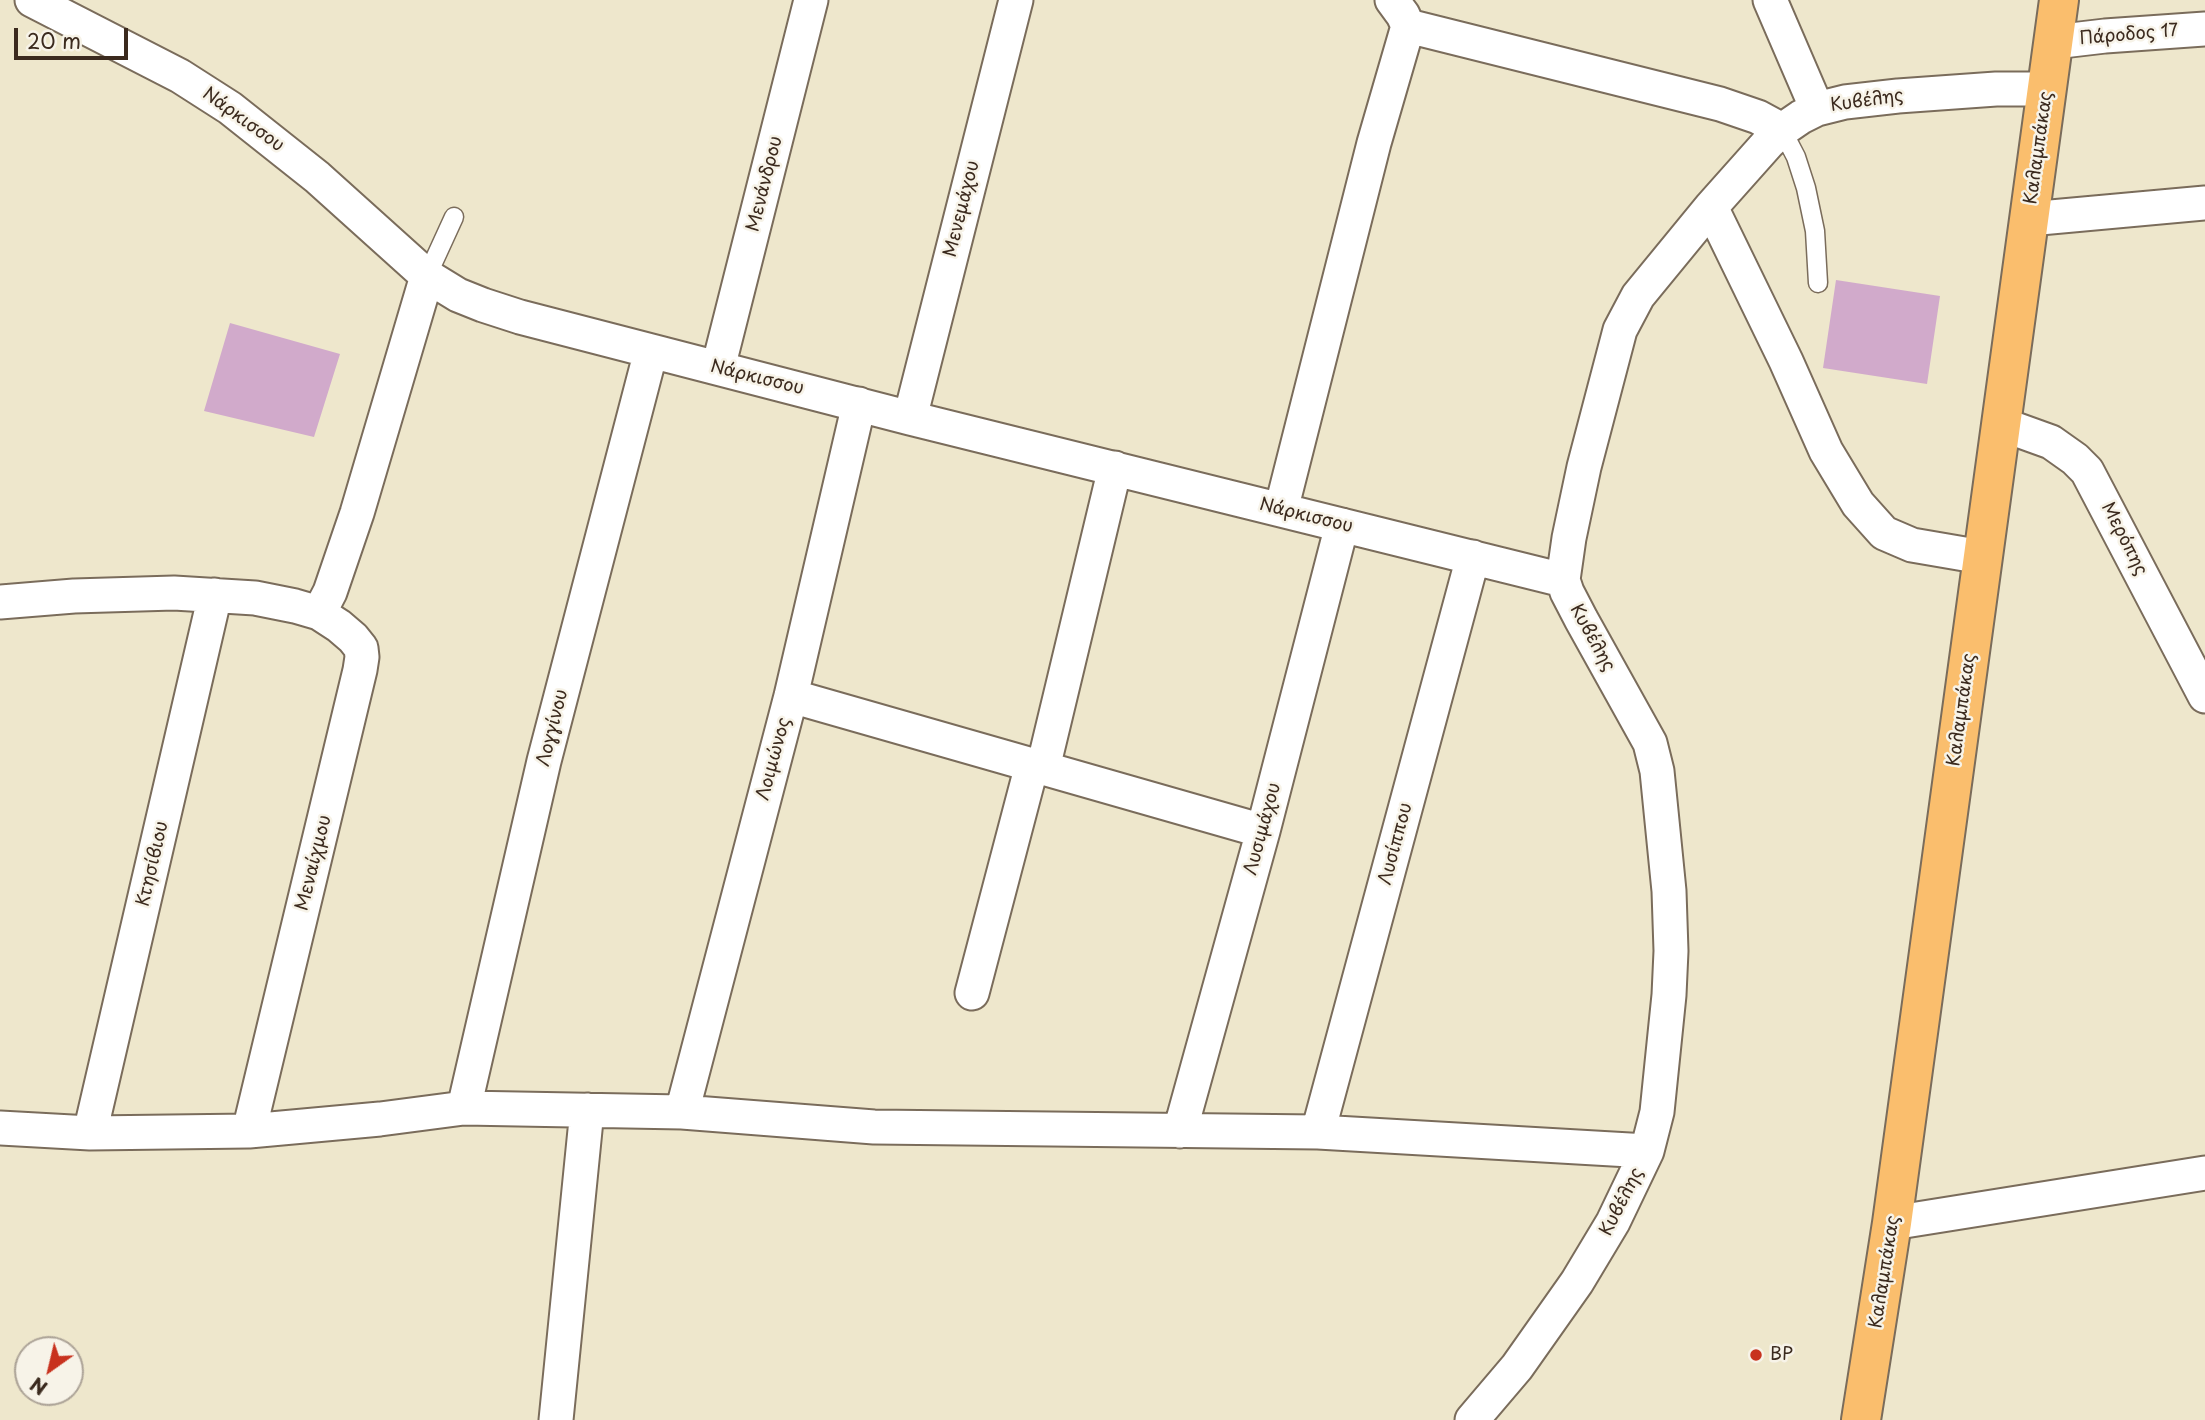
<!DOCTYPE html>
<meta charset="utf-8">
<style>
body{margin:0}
#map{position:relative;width:2205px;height:1420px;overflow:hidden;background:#eee7cc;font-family:"Playpen Sans",sans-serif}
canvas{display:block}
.north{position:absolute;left:14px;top:1336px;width:70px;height:70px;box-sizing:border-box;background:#f7f3e8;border:2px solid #aca397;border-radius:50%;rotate:214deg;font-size:19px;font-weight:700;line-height:28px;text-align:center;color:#3b2a1e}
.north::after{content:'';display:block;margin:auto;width:24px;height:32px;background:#c8321e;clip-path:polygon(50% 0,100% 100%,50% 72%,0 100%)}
.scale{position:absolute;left:14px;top:28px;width:114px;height:32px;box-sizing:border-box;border:4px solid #3b2a1e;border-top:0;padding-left:9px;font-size:21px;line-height:24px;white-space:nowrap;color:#3b2a1e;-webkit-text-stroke:5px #f7f3e8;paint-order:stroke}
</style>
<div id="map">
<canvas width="2205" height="1420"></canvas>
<div class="north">N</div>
<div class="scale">20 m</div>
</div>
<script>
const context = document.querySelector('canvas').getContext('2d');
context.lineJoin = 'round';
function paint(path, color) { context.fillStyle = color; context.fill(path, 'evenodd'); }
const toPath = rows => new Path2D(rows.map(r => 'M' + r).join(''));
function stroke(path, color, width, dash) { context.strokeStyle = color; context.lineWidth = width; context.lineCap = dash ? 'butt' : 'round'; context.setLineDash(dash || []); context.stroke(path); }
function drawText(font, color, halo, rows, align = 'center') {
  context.font = font + ' "Playpen Sans",sans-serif'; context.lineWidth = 5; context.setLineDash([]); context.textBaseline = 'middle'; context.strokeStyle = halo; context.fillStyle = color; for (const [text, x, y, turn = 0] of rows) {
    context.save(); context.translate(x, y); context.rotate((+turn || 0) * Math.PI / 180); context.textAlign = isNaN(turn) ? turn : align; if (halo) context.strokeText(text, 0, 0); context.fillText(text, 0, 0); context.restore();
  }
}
const building = toPath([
 [1836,280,1940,296,1927,384,1823,368],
 [230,323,340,354,314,437,204,411]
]);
const service = toPath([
 [1782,130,1796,157,1806,188,1815,231,1818,283],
 [427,276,454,217]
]);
const minor = toPath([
 [32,0,180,76,230,108,317,177,427,276,458,295,483,305,520,317,910,418,1563,580],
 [1392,0,1403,15,1408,26],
 [1770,0,1817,109],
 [1408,26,1720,104,1758,117,1782,130],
 [2054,42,2105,36,2205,29],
 [1711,207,1786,361,1826,451,1858,504,1884,533,1912,545,1982,557],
 [2029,219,2205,203],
 [718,368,811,0],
 [910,418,1016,0],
 [2001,424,2051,442,2075,459,2087,471,2205,696],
 [1281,510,1374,143,1408,26],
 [0,602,74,596,174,593,255,598,295,606,319,613,339,626,353,638,361,648,362,657,360,670,249,1131],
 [319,613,330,592,357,513,427,276],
 [791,696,1263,831],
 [1043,768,1115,468],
 [972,993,1032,765],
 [464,1108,544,761,651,351],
 [682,1112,791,696,859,404],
 [0,1128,90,1133,249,1131,380,1119,464,1108,682,1112,874,1127,1318,1132,1647,1151],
 [1180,1131,1263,831,1342,525],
 [1318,1132,1473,557],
 [90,1133,215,595],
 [1892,1223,2205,1173],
 [556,1420,587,1110],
 [1472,1420,1517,1367,1577,1282,1613,1222,1647,1151,1657,1112,1669,995,1671,951,1669,891,1657,771,1650,743,1581,619,1567,592,1563,580,1569,538,1584,467,1620,330,1638,296,1711,207,1768,143,1782,130,1801,117,1817,109,1845,102,1898,96,1996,89,2047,89]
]);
const primary = toPath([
 [1861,1420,1892,1223,2059,0]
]);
const markers = [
 [1756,1355,7,"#c8321e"]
];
const streetNames = [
 ["Πάροδος 17",2129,35,-5],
 ["Κυβέλης",1867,101,-8],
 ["Νάρκισσου",243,120,36],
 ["Καλαμπάκας",2039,148,-82],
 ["Μενάνδρου",765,184,-76],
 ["Μενεμάχου",962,209,-76],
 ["Νάρκισσου",757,378,14],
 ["Νάρκισσου",1306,516,14],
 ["Μερόπης",2124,539,63],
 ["Κυβέλης",1592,638,61],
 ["Καλαμπάκας",1962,710,-82],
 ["Λογγίνου",553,728,-76],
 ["Λοιμώνος",774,759,-75],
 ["Λυσιμάχου",1263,829,-75],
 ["Λυσίππου",1396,844,-75],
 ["Μεναίχμου",314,863,-76],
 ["Κτησίβιου",153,864,-77],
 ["Κυβέλης",1622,1202,-63],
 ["Καλαμπάκας",1885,1272,-81]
];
const poiNames = [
 ["BP",1770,1355]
];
paint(building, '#d1aacb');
stroke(service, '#7a6c5b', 21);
stroke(minor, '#7a6c5b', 37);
stroke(primary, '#7a6c5b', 42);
stroke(service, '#fff', 18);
stroke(minor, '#fff', 33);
stroke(primary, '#fabe6d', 38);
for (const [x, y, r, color] of markers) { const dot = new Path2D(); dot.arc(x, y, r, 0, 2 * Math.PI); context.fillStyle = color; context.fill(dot); stroke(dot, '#f7f3e8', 2.5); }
drawText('18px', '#3b2a1e', '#f7f3e8', streetNames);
drawText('18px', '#3b2a1e', '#f7f3e8', poiNames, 'left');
</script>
